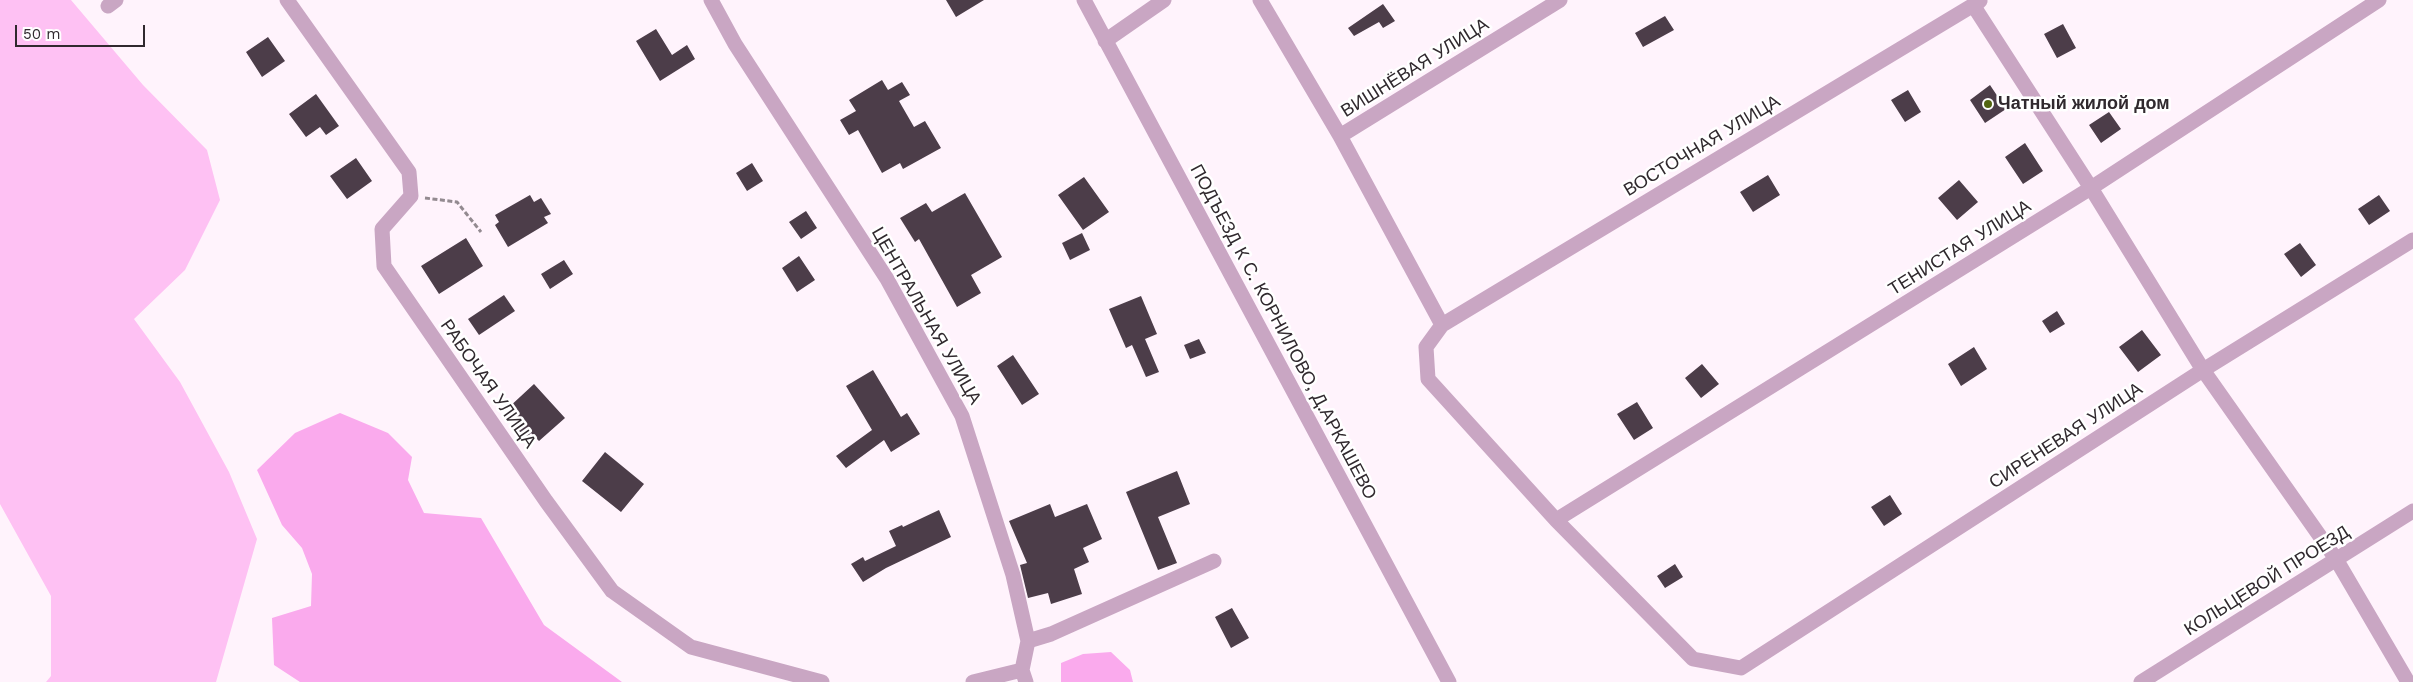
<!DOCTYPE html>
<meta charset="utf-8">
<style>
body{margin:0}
#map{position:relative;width:2413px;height:682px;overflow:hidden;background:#fff3fc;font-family:"Work Sans",sans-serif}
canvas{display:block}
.scale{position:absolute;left:15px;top:25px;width:130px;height:22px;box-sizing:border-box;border:2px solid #30292e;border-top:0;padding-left:6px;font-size:15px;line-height:18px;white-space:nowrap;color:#30292e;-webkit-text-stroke:4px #fff;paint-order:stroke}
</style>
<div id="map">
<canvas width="2413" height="682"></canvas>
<div class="scale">50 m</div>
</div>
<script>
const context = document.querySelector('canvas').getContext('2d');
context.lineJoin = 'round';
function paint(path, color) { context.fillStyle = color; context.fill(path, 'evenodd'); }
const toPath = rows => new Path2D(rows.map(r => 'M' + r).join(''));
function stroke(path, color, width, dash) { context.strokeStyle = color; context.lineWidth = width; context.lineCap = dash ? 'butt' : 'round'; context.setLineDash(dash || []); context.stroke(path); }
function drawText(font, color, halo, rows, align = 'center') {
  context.font = font + ' "Work Sans",sans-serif'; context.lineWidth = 5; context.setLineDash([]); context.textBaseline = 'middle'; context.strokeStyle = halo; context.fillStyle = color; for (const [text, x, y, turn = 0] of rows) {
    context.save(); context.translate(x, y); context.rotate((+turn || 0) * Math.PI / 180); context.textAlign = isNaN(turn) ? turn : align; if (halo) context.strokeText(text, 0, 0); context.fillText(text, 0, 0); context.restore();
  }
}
const green = toPath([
 [0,0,71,0,143,85,207,150,220,200,185,270,134,319,180,382,229,472,257,539,216,682,46,682,51,676,51,596,0,504]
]);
const water = toPath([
 [340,413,388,433,412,457,408,480,424,513,481,518,544,625,622,682,300,682,274,665,272,618,311,606,312,574,302,548,282,525,257,470,295,433],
 [1111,652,1130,670,1133,682,1061,682,1061,663,1083,654]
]);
const building = toPath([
 [946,0,984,0,956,17],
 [1383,4,1395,21,1383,28,1379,22,1354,36,1348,28],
 [1665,16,1674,30,1643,47,1635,33],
 [2063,24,2076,48,2057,58,2044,34],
 [656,29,672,55,687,45,695,59,660,81,636,41],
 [268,37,285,61,262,77,246,52],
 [882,80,888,90,902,82,910,95,899,101,914,127,925,121,941,148,903,169,900,163,882,173,858,130,849,135,840,120,856,111,849,100],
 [1990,85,2006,109,1985,123,1970,100],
 [1908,90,1921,112,1905,122,1891,100],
 [316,94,339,126,326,135,320,127,306,137,289,114],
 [2109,112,2121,129,2101,143,2089,125],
 [2025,143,2043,171,2023,184,2005,157],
 [356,158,372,181,347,199,330,176],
 [752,163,763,181,747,191,736,173],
 [1768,175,1780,195,1753,212,1740,192],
 [1084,177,1109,212,1083,230,1058,195],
 [1959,180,1978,202,1957,220,1938,198],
 [965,193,1002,257,971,275,981,293,957,307,919,239,915,242,900,218,926,203,932,212],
 [530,195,534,202,541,198,551,214,544,217,548,223,508,247,495,225,499,222,495,215],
 [2379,195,2390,211,2369,225,2358,209],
 [806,211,817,228,801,239,789,222],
 [1082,233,1090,250,1070,260,1062,243],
 [466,238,483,266,439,294,421,266],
 [2300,243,2316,265,2301,277,2284,254],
 [799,256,815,280,797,292,782,268],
 [564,260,573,274,550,289,541,274],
 [504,295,515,311,479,335,468,319],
 [1141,296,1157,334,1145,339,1159,372,1146,377,1132,345,1126,348,1109,309],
 [2057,311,2065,324,2050,333,2042,321],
 [2142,330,2161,355,2138,372,2119,347],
 [1199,339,1206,353,1190,359,1184,345],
 [1974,347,1987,369,1961,386,1948,364],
 [1013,355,1039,394,1022,405,997,366],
 [1702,364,1719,384,1701,398,1685,378],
 [873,370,901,417,907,413,920,434,891,452,884,440,846,468,836,456,872,430,846,386],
 [534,384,565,418,539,441,531,433,524,440,511,426,517,420,507,409],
 [1637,402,1653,428,1634,440,1617,414],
 [605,452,644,484,621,512,582,481],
 [1177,471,1190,504,1158,517,1177,563,1158,570,1126,492],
 [1890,495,1902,514,1884,526,1871,507],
 [1050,504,1055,517,1087,504,1102,539,1083,548,1089,562,1074,569,1082,594,1051,604,1048,593,1028,598,1020,565,1027,563,1009,521],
 [939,510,951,537,886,568,863,582,851,564,863,557,865,561,896,546,889,531,902,525,903,527],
 [1675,564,1683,577,1665,588,1657,576],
 [1232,608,1249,638,1231,648,1215,617]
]);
const path = toPath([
 [425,198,457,202,481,232]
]);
const minor = toPath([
 [287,0,409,172,411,196,382,229,384,266,546,501,612,591,691,647,822,682],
 [711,0,735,44,887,279,962,416,1013,575,1028,641,1022,670,1026,682],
 [1084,0,1449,682],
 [1260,0,1340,136,1442,325,1426,347,1428,379,1556,520,1693,659,1741,668,2203,370,2413,240],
 [1973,5,2091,188,2203,370,2336,559,2408,682],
 [108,6,116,0],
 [1105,41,1164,0],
 [1340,136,1560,0],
 [1442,325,1980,1],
 [1556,520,2091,188,2379,0],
 [1028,641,1051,634,1214,561],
 [973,682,1022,670],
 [2141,682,2413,511]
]);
const markers = [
 [1988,104,5,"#526510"]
];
const streetNames = [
 ["ВИШНЁВАЯ УЛИЦА",1415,68,-32],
 ["ВОСТОЧНАЯ УЛИЦА",1702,146,-31],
 ["ТЕНИСТАЯ УЛИЦА",1960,248,-32],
 ["ЦЕНТРАЛЬНАЯ УЛИЦА",926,316,60],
 ["ПОДЪЕЗД К С. КОРНИЛОВО, Д.АРКАШЕВО",1283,332,62],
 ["РАБОЧАЯ УЛИЦА",488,384,55],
 ["СИРЕНЕВАЯ УЛИЦА",2066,436,-33],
 ["КОЛЬЦЕВОЙ ПРОЕЗД",2267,581,-32]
];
const poiNames = [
 ["Чатный жилой дом",1998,104]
];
paint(green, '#fec1f3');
paint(water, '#faaaed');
paint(building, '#4c3d49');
stroke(path, '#938a90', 3, [5, 2.5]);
stroke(minor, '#c9a6c3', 15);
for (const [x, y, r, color] of markers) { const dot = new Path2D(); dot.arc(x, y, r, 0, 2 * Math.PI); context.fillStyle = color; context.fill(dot); stroke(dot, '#fff', 2); }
drawText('18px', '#30292e', '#fff', streetNames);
drawText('bold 18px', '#30292e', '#fff', poiNames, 'left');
</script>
